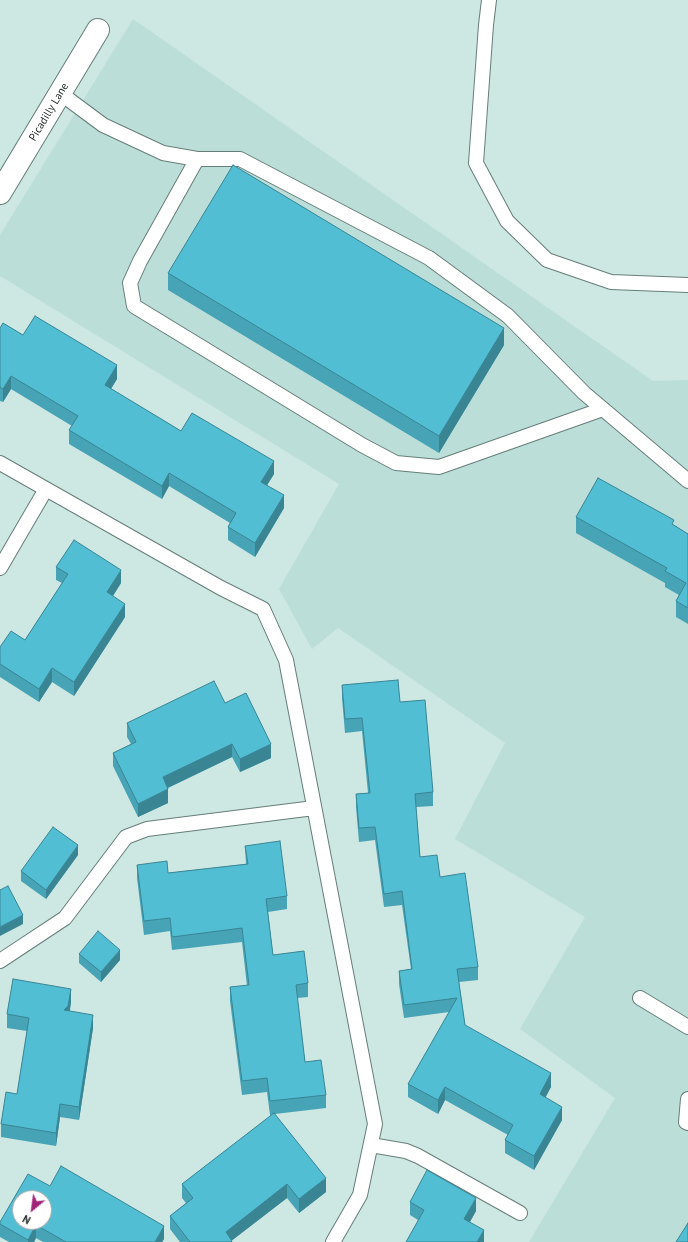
<!DOCTYPE html>
<style>
body{margin:0}
#map{position:relative;width:688px;height:1242px;overflow:hidden;background:#cde7e2;font-family:"PT Sans",sans-serif}
canvas{display:block}
.north{position:absolute;left:12px;top:1190px;width:40px;height:40px;box-sizing:border-box;background:#fff;border:1px solid #a4a8a7;border-radius:50%;rotate:209deg;font-size:11px;font-weight:700;line-height:16px;text-align:center;color:#1c2624}
.north::after{content:'';display:block;margin:auto;width:14px;height:18px;background:#a02479;clip-path:polygon(50% 0,100% 100%,50% 72%,0 100%)}
</style>
<div id="map">
<canvas width="688" height="1242"></canvas>
<div class="north">N</div>
</div>
<script>
const context = document.querySelector('canvas').getContext('2d');
context.lineJoin = 'round';
function paint(path, color) { context.fillStyle = color; context.fill(path, 'evenodd'); }
const toPath = rows => new Path2D(rows.map(r => 'M' + r).join(''));
function stroke(path, color, width, dash) { context.strokeStyle = color; context.lineWidth = width; context.lineCap = dash ? 'butt' : 'round'; context.setLineDash(dash || []); context.stroke(path); }
function drawText(font, color, halo, rows, align = 'center') {
  context.font = font + ' "PT Sans",sans-serif'; context.lineWidth = 3; context.setLineDash([]); context.textBaseline = 'middle'; context.strokeStyle = halo; context.fillStyle = color; for (const [text, x, y, turn = 0] of rows) {
    context.save(); context.translate(x, y); context.rotate((+turn || 0) * Math.PI / 180); context.textAlign = isNaN(turn) ? turn : align; if (halo) context.strokeText(text, 0, 0); context.fillText(text, 0, 0); context.restore();
  }
}
const built = toPath([
 [133,19,653,381,688,380,688,1242,529,1242,615,1098,520,1029,585,917,455,839,505,743,338,628,312,649,279,589,339,484,0,276,0,235]
]);
const lane = toPath([
 [489,0,486,25,476,163,507,221,547,260,611,282,688,285],
 [60,93,103,125,163,153,197,159,240,159,429,258,508,316,584,393,688,481],
 [197,159,140,261,130,283,134,306,362,445,396,463,439,467,603,409],
 [0,463,221,588,263,609,286,660,375,1124,360,1195,333,1242],
 [0,568,46,489],
 [0,961,65,918,126,837,147,829,314,808],
 [640,998,688,1027],
 [688,1099,686,1122,688,1123],
 [371,1145,406,1151,418,1156,520,1213]
]);
const street = toPath([
 [0,193,98,30]
]);
const wall = toPath([
 [168,273,504,345,439,453,168,290],
 [0,328,23,335,117,379,111,389,181,431,274,474,267,485,284,508,255,557,228,540,228,527,230,523,169,486,162,499,69,444,69,430,72,426,11,389,3,402,0,401],
 [576,517,674,525,688,534,688,624,676,617,676,601,679,595,665,587,665,583,576,533],
 [56,567,121,583,113,596,125,617,74,696,52,682,39,702,0,677,0,647,25,640,62,583,56,580],
 [342,685,400,702,433,792,433,806,416,807,420,857,440,877,478,967,478,980,459,982,465,1025,551,1087,545,1097,562,1120,534,1170,505,1153,505,1140,508,1135,445,1100,438,1114,408,1097,408,1084,449,1012,404,1018,399,984,399,971,411,969,402,905,384,907,375,840,359,842,356,807,356,794,368,793,362,731,345,733,342,698],
 [225,703,271,758,240,772,232,757,168,788,168,803,138,817,113,766,113,753,131,744,127,737,127,723],
 [245,846,287,896,287,909,268,912,273,955,308,983,308,997,297,998,305,1062,326,1095,326,1108,275,1114,326,1192,299,1213,287,1198,232,1240,232,1242,180,1242,170,1229,170,1216,186,1203,182,1198,182,1184,272,1115,270,1115,267,1092,242,1095,230,1001,230,987,247,986,242,942,172,950,170,931,144,935,137,878,137,865,168,873,246,864],
 [78,855,46,899,21,881,21,871],
 [79,954,120,960,101,982,79,963],
 [71,1002,70,1011,93,1028,79,1120,60,1117,56,1146,1,1137,1,1124,17,1094,27,1031,7,1028,7,1014],
 [50,1186,164,1239,162,1242,43,1242,36,1238,34,1242,9,1242,0,1237,0,1222],
 [410,1202,476,1211,470,1222,484,1242,418,1220,410,1215]
]);
const shadedWall = toPath([
 [504,328,504,345,439,453,439,436],
 [117,365,117,379,105,398,105,385],
 [11,376,11,389,3,402,3,389],
 [274,461,274,474,261,495,261,482],
 [169,473,169,486,162,499,162,486],
 [284,495,284,508,255,557,255,543],
 [121,570,121,583,107,605,107,592],
 [125,604,125,617,74,696,74,682],
 [52,668,52,682,39,702,39,689],
 [232,744,232,757,163,790,163,777],
 [271,744,271,758,240,772,240,759],
 [168,789,168,803,138,817,138,804],
 [78,845,78,855,46,899,46,890],
 [23,915,23,924,0,936,0,927],
 [120,950,120,960,101,982,101,972],
 [71,989,71,1002,68,1019,64,1010],
 [93,1015,93,1028,79,1120,79,1107],
 [551,1073,551,1087,540,1108,540,1094],
 [445,1087,445,1100,438,1114,438,1100],
 [60,1104,60,1117,56,1146,56,1133],
 [562,1107,562,1120,534,1170,534,1156],
 [326,1178,326,1192,299,1213,299,1199],
 [287,1184,287,1198,230,1242,226,1232],
 [476,1198,476,1211,464,1232,464,1219],
 [36,1225,36,1238,34,1242,28,1242,28,1240],
 [164,1226,164,1239,162,1242,155,1242],
 [484,1230,484,1242,477,1242]
]);
const building = toPath([
 [233,165,504,328,439,436,168,273,233,165],
 [35,316,117,365,105,385,181,431,192,413,274,461,261,482,284,495,255,543,228,527,236,513,169,473,162,486,69,430,78,416,11,376,3,389,0,387,0,328,3,323,23,335,35,316],
 [598,478,674,520,672,524,688,534,688,608,676,601,686,583,665,571,667,568,576,517,598,478],
 [74,540,121,570,107,592,125,604,74,682,52,668,39,689,0,664,0,647,11,631,25,640,68,574,56,567,74,540],
 [398,680,400,702,425,700,433,792,415,794,420,857,437,855,440,877,465,873,478,967,457,969,465,1025,551,1073,540,1094,562,1107,534,1156,505,1140,513,1125,445,1087,438,1100,408,1084,457,998,404,1005,399,971,412,969,402,891,384,894,375,827,359,828,356,794,370,793,362,718,345,719,342,685,398,680],
 [214,681,225,703,246,693,271,744,240,759,232,744,163,777,168,789,138,804,113,753,136,742,127,723,214,681],
 [53,827,78,845,46,890,21,871,53,827],
 [280,841,287,896,266,899,273,955,304,951,308,983,296,985,305,1062,321,1060,326,1095,270,1101,267,1078,242,1081,230,987,249,985,242,928,172,937,170,918,144,921,137,865,167,861,168,873,248,864,245,846,280,841],
 [8,886,23,915,0,927,0,890,8,886],
 [98,931,120,950,101,972,79,954,98,931],
 [13,979,71,989,68,1006,64,1010,93,1015,79,1107,60,1104,56,1133,1,1124,6,1092,17,1094,29,1018,7,1014,13,979],
 [274,1113,326,1178,299,1199,287,1184,226,1232,232,1241,231,1242,190,1242,170,1216,193,1198,182,1184,274,1113],
 [61,1166,164,1226,155,1242,66,1242,36,1225,28,1240,0,1224,0,1222,28,1174,50,1186,61,1166],
 [20,1198,44,1198,44,1222,20,1222,20,1198],
 [427,1170,476,1198,464,1219,484,1230,477,1242,406,1242,424,1210,410,1202,427,1170],
 [688,1223,688,1242,676,1242,688,1223]
]);
const streetNames = [
 ["Picadilly Lane",49,112,-59]
];
paint(built, '#bbdfd8');
stroke(lane, '#667e79', 16);
stroke(street, '#667e79', 24);
stroke(lane, '#fff', 14);
stroke(street, '#fff', 22);
paint(wall, '#47a3b6');
paint(shadedWall, '#398594');
paint(building, '#52bed4');
stroke(building, '#398594', 1);
drawText('11px', '#1c2624', '#fff', streetNames);
</script>
